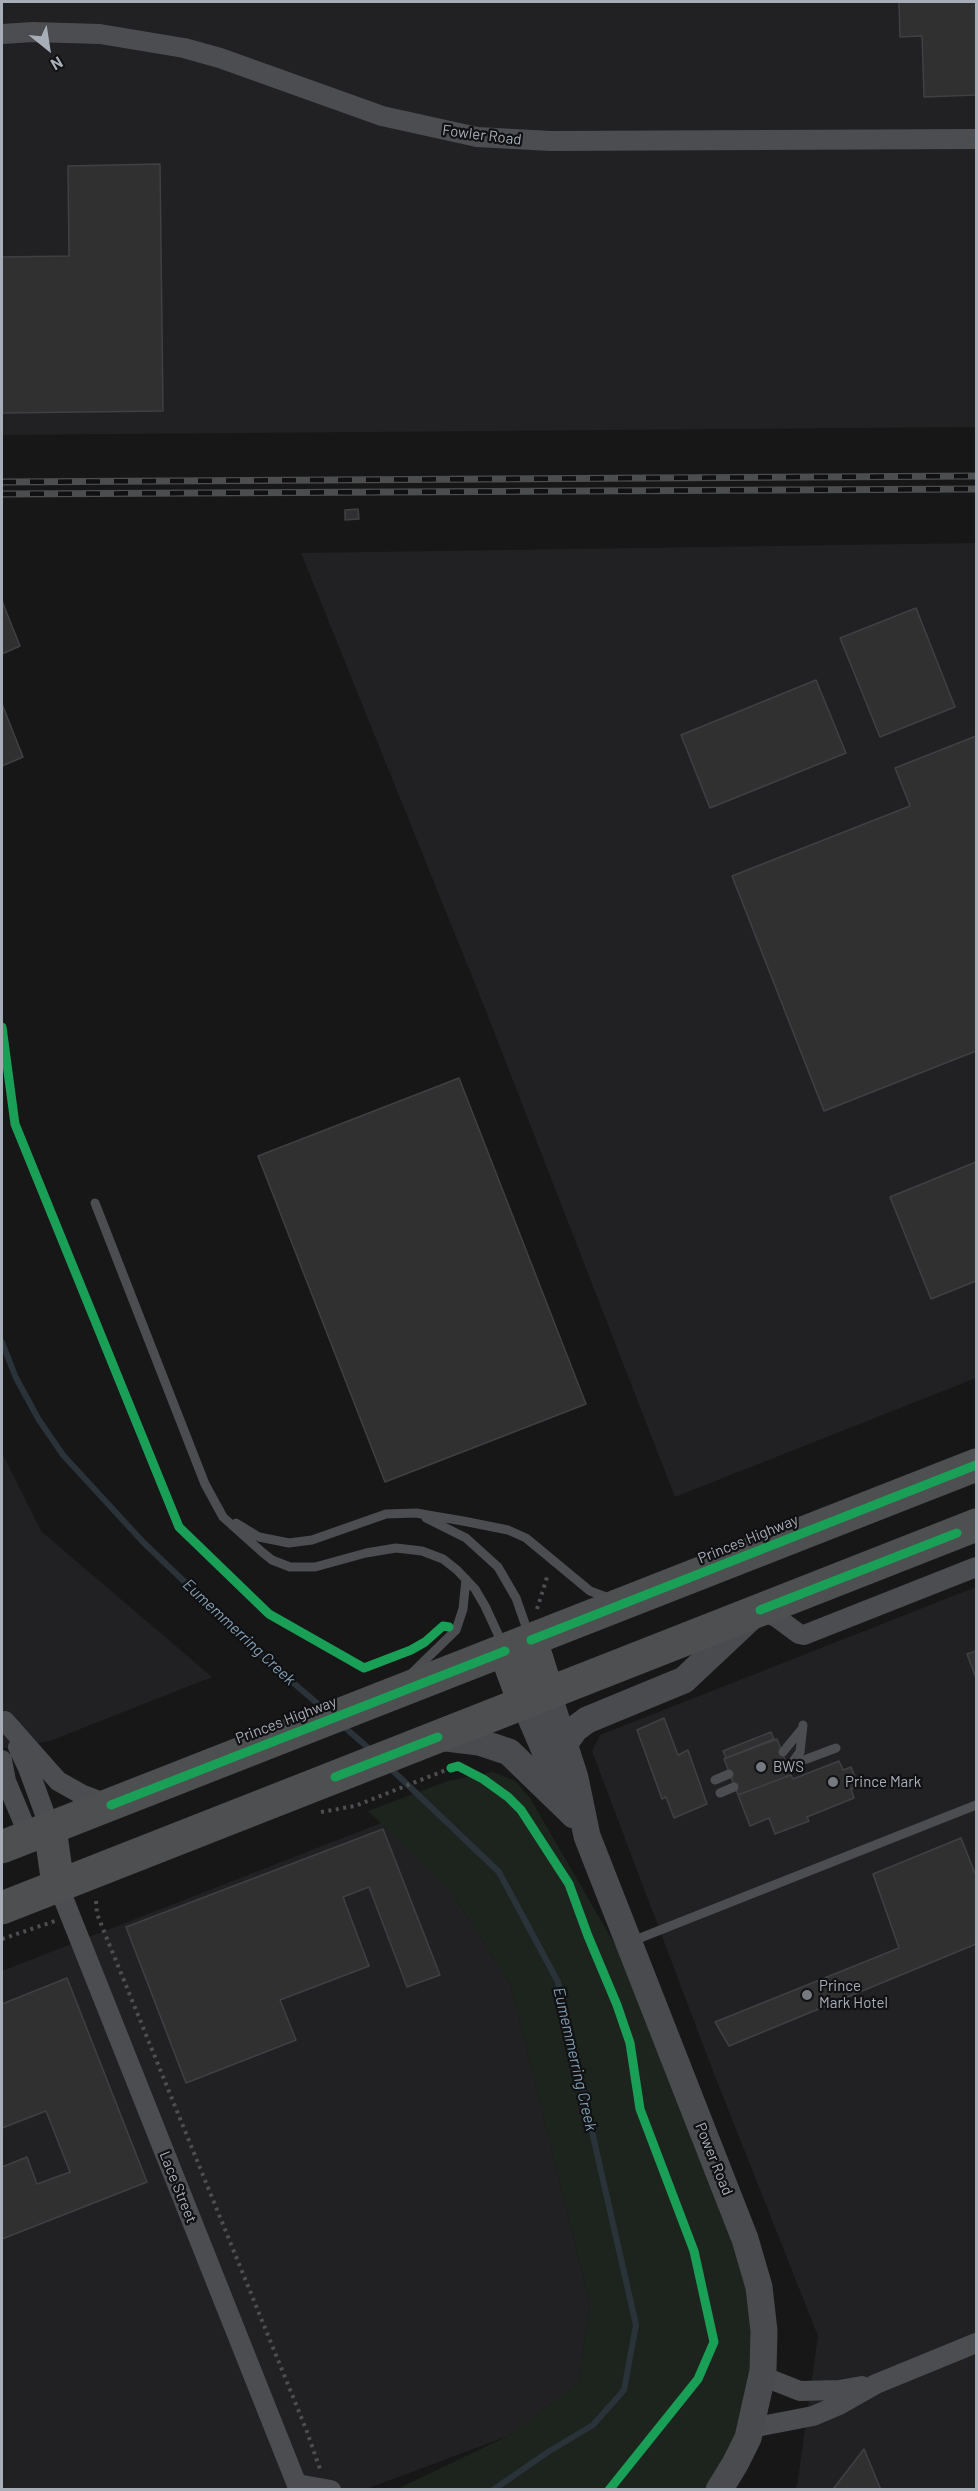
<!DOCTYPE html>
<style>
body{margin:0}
#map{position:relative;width:978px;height:2491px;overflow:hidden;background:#171717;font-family:Barlow,sans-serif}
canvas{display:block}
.frame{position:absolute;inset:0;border:3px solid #a8aeb8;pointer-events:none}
.north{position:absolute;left:18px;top:18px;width:60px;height:60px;-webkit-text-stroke:4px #111113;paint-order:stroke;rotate:150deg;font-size:16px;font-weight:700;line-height:24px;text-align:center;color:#a8aeb8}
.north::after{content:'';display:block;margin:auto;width:21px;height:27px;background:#a8aeb8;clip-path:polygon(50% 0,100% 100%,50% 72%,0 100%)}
</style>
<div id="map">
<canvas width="978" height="2491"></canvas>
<div class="frame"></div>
<div class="north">N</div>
</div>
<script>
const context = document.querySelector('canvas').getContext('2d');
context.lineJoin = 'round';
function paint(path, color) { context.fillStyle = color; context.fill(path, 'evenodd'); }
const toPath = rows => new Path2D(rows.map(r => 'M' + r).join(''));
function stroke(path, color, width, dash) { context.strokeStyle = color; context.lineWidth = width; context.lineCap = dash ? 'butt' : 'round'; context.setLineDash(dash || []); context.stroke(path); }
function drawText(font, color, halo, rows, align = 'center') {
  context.font = font + ' Barlow,sans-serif'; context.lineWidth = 4.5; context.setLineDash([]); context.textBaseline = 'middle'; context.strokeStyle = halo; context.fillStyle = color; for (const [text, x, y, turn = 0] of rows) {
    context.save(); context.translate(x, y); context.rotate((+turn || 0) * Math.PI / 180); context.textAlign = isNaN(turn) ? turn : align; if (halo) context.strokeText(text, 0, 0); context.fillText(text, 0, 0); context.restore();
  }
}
const built = toPath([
 [2,2,976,2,976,427,2,435],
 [976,543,976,1378,675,1497,484,1006,301,553],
 [2,1453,41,1531,212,1677,50,1741,2,1749],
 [976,1587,976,2489,794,2489,797,2486,818,2336,711,2066,592,1751,600,1735],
 [381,1823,452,1893,511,1985,590,2304,579,2382,508,2436,366,2489,2,2490,2,1971]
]);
const green = toPath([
 [493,1772,515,1781,530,1798,658,2019,745,2239,763,2371,719,2489,397,2489,508,2436,579,2382,590,2304,511,1985,452,1893,368,1811,448,1781]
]);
const stream = toPath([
 [2,1342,16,1378,39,1420,63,1455,143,1542,262,1656,325,1710],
 [342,1725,373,1752],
 [389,1767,499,1872,558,1982,636,2325,624,2390,593,2425,548,2452,493,2490]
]);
const building = toPath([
 [899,2,976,2,976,95,924,97,922,36,900,37,899,2],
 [160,164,163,411,2,413,2,257,69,256,68,166,160,164],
 [358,509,359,519,345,520,345,510,358,509],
 [2,601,20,646,2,654,2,601],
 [916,608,955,707,880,737,840,638,916,608],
 [816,680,846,753,710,808,681,735,816,680],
 [2,704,23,757,2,766,2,704],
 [976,736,976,1051,824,1111,732,876,910,806,895,768,976,736],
 [459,1078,586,1404,385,1482,258,1156,459,1078],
 [976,1162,976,1281,931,1299,890,1197,976,1162],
 [976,1651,976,1678,967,1654,976,1651],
 [664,1718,678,1755,688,1750,707,1804,674,1818,666,1797,662,1799,637,1730,664,1718],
 [771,1732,774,1739,726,1758,723,1751,771,1732],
 [777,1739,791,1775,738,1795,724,1759,777,1739],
 [839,1761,843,1770,851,1767,859,1786,851,1789,854,1798,807,1817,809,1821,775,1834,769,1818,750,1826,738,1795,791,1775,793,1779,839,1761],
 [383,1829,440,1975,407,1987,369,1887,343,1897,369,1966,280,2000,296,2040,186,2083,126,1927,383,1829],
 [961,1838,976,1876,976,1944,729,2046,715,2022,899,1948,873,1874,961,1838],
 [67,1978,147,2182,2,2239,2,2167,27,2157,37,2184,70,2172,46,2111,2,2128,2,2004,67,1978],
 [864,2449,881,2490,835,2490,834,2488,864,2449]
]);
const path = toPath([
 [537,1609,548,1574],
 [321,1812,355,1806,451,1768],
 [96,1901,97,1914,306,2429,320,2469],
 [2,1939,55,1921]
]);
const lane = toPath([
 [95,1203,205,1484,223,1517,262,1552,272,1560,290,1567,315,1567,366,1553,396,1548,422,1551,443,1559,457,1570,475,1589,485,1606,503,1645],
 [426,1518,466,1538,498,1567,516,1598,529,1635],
 [236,1523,259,1537,289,1543,312,1540,386,1514,416,1513,463,1521,508,1530,526,1538,590,1591,609,1598],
 [412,1673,456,1630,463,1609,466,1579],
 [783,1752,801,1730],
 [792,1763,800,1752,803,1725],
 [788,1766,836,1748],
 [715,1780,729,1774],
 [720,1793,734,1787],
 [630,1942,976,1805]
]);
const street = toPath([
 [2,34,33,32,100,34,184,48,220,58,382,116,477,137,551,141,976,139],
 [760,1610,776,1617,799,1634,804,1635,976,1567],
 [5,1721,58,1781,81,1794,110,1805],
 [18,1747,28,1768,50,1828],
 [2,1760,6,1781,29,1836],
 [58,1885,299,2490],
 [762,2376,800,2391,839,2390,862,2386],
 [751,2428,813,2416,839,2405,876,2384,976,2343],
 [297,2484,331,2490]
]);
const secondary = toPath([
 [548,1694,575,1778,587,1836,745,2239,759,2287,764,2331,763,2371,748,2438,735,2464,719,2490],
 [524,1702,564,1795],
 [438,1737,479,1742,509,1752,574,1815],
 [565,1743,575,1729,587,1720,684,1680,751,1617]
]);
const highway = toPath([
 [531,1640,548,1694],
 [505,1651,524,1702],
 [50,1828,58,1885],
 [2,1847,976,1465],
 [2,1908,976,1525]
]);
const rail = toPath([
 [2,482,976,476],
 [2,494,976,489]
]);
const cycleway = toPath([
 [2,1027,15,1124,179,1527,269,1614,364,1668,411,1650,425,1642,443,1626,449,1627],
 [760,1610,957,1533],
 [531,1640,976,1465],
 [451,1768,458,1766,483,1779,508,1797,521,1810,569,1884,588,1936,617,2005,630,2043,640,2109,694,2251,714,2342,698,2379,609,2490],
 [335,1777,438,1737],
 [111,1805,505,1651]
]);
const markers = [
 [761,1767,6,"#757980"],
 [833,1782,6,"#757980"],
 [807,1995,6,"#757980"]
];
const streetNames = [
 ["Fowler Road",482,135,7],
 ["Princes Highway",748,1539,-22],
 ["Princes Highway",286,1720,-21],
 ["Power Road",714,2159,68],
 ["Lace Street",178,2187,68]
];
const poiNames = [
 ["BWS",773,1767],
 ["Prince Mark",845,1782],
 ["Prince",819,1986],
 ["Mark Hotel",819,2003]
];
const waterNames = [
 ["Eumemmerring Creek",239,1632,43],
 ["Eumemmerring Creek",575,2059,77]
];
paint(built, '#212123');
paint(green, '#1d241e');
stroke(stream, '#2a3339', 6);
paint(building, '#303031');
stroke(building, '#3f4043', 1.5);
stroke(path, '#4d4e52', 4, [3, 4.5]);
stroke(lane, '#4b4d50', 9);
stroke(street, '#4b4d50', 20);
stroke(secondary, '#4a4b4e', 27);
stroke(highway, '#4e4f51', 33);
stroke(rail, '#4b4d4f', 7);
stroke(rail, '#111113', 4.5, [14]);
stroke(cycleway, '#1a9f57', 9);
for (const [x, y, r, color] of markers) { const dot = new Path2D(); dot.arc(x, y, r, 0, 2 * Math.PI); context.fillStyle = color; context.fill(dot); stroke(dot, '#111113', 2); }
drawText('15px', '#a8aeb8', '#111113', streetNames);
drawText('15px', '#a8aeb8', '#111113', poiNames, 'left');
drawText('italic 16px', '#809eb3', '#111113', waterNames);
</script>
